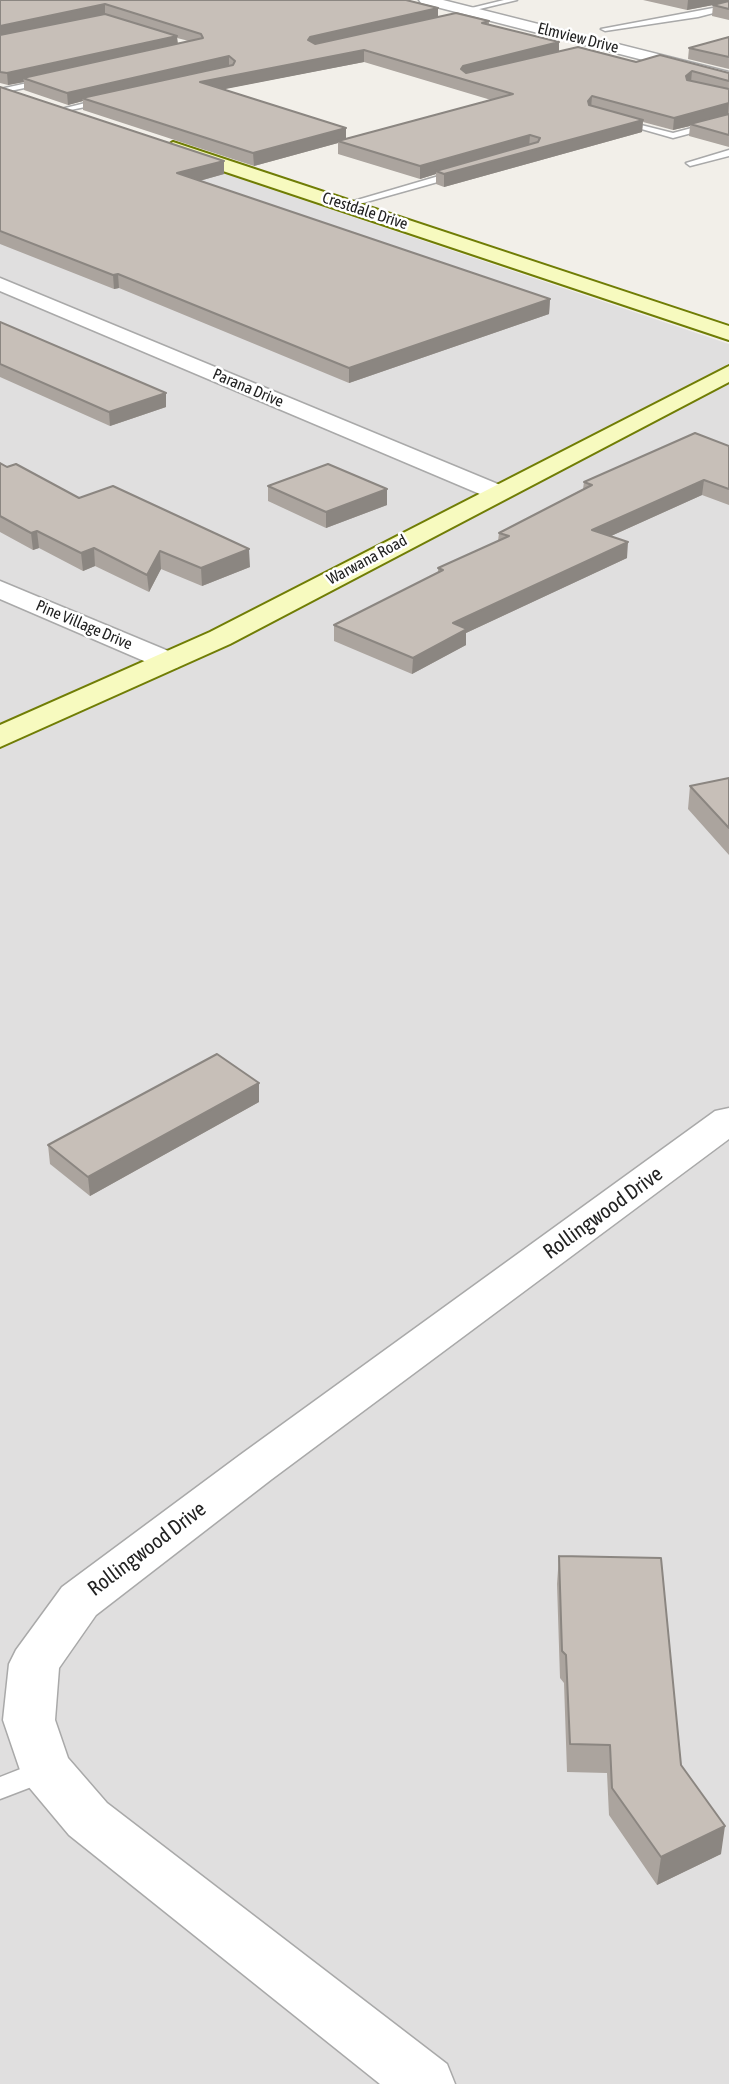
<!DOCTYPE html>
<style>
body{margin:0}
canvas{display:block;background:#f2efe9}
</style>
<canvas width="729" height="2084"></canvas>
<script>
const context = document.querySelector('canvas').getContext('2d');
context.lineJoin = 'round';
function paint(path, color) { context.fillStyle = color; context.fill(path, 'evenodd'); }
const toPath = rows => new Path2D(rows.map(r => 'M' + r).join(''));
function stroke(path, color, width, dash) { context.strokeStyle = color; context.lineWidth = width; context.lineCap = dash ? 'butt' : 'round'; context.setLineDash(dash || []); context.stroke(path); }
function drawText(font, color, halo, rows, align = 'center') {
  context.font = font + ' "Asap Condensed",sans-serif'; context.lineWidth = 5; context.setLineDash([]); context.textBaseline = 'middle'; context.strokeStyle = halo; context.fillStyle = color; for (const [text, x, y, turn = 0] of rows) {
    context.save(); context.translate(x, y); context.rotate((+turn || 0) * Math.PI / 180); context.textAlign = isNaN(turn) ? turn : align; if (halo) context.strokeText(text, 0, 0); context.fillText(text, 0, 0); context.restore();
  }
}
const residential = toPath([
 [0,98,729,344,729,2084,0,2084]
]);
const lane = toPath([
 [504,0,517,0,467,12,463,10,504,0],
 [729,5,729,9,698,17,605,31,601,29,729,5],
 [46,79,49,83,0,93,0,89,46,79],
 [106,98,109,102,61,112,57,110,106,98],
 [729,118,729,123,673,138,617,122,621,120,673,133,729,118],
 [729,150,729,156,690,166,686,163,729,150],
 [456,171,459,176,345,208,340,205,456,171],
 [46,1759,55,1762,58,1770,55,1778,0,1799,0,1777,46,1759]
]);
const street = toPath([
 [419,0,443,0,729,72,729,82,421,3,419,0],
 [0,278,505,487,509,492,505,497,496,500,487,497,0,291,0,278],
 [0,581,178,655,182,661,178,667,168,670,158,667,0,599,0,581],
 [729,1108,729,1139,272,1479,96,1615,59,1668,55,1720,68,1758,107,1803,447,2064,455,2084,380,2084,69,1835,28,1786,20,1770,3,1720,9,1664,16,1650,62,1587,240,1455,715,1111,729,1108]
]);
const secondary = toPath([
 [173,142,729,326,729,340,166,152,164,148,173,142],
 [729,366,729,382,230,644,0,747,0,725,210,632,729,366]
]);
const wall = toPath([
 [0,0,438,17,489,21,489,25,559,51,729,73,729,147,689,136,690,126,673,130,643,122,642,132,444,187,436,184,436,174,420,179,338,154,338,143,254,166,83,110,83,101,68,105,24,90,24,82,8,85,0,83],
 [177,38,185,40,188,41,178,44],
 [364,62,491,100,346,139,223,89],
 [643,0,729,0,729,20,712,16,713,5,687,10],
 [729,37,729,69,688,59,689,48],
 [0,87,224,161,224,174,199,181,550,299,549,314,349,383,119,288,114,289,0,244],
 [0,322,166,407,110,426,0,377],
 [729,446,729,505,702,495,611,536,627,558,466,633,466,645,412,674,334,641,334,625,438,573,438,568,498,541,499,533,583,489,584,482],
 [0,463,79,498,250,567,202,586,161,569,149,592,95,566,83,571,39,548,33,550,0,532],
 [268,486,387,505,326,528,268,501],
 [729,778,729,855,688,809,690,786],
 [259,1102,90,1196,50,1164,48,1145],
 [559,1556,681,1765,721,1854,657,1885,609,1815,607,1773,567,1772,564,1683,560,1678,557,1584]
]);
const shadedWall = toPath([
 [688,0,729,0,729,2,687,10],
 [105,4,105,15,0,37,0,26],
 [438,8,438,19,310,48,308,40,310,37],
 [177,36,178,48,23,78,24,82,8,85,7,73],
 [559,42,559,54,461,78,461,69,463,66],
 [364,50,364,62,200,94,200,82],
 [229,56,229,67,82,98,83,101,68,105,67,93],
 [692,71,691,82,685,87,686,76],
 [592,96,591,109,588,101],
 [729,103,728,115,690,124,690,126,673,130,674,118],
 [643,120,642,132,444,187,444,174],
 [346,128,346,141,338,141,338,143,254,166,253,153],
 [530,135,529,147,436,171,436,174,420,179,420,166],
 [224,161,224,174,178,187,177,173],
 [118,274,119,288,114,289,113,275],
 [550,299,549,314,349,383,349,368],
 [166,393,166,407,110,426,109,412],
 [704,480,702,495,591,545,592,530],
 [387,489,387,505,326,528,326,512],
 [37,531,39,548,33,550,31,533],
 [628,542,627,558,466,633,466,645,412,674,413,658,453,623],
 [94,548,95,566,83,571,81,553],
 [249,549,250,567,202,586,201,568],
 [160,551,161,569,149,592,147,575],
 [259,1083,259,1102,90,1196,88,1177],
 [725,1826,721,1854,657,1885,661,1857]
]);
const building = toPath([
 [0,0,406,0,438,8,310,37,308,40,315,44,456,13,489,21,482,23,559,42,463,66,461,69,466,73,578,47,636,62,660,55,729,73,729,81,692,71,686,76,687,80,729,89,729,103,674,118,592,96,588,101,589,105,643,120,444,174,436,171,538,142,540,138,530,135,420,166,338,141,513,94,364,50,200,82,346,128,253,153,82,98,233,65,235,61,229,56,67,93,23,78,203,38,201,34,105,4,0,26,0,0],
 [729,1,729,9,713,5,729,1],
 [105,14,177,36,7,73,0,72,0,35,105,14],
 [729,37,729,57,689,48,729,37],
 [0,87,224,161,177,173,550,299,349,368,118,274,113,275,0,231,0,87],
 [729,114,729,135,690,124,729,114],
 [0,322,166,393,109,412,0,364,0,322],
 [695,433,729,446,729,489,704,480,592,530,628,542,453,623,467,629,413,658,334,625,443,570,438,568,509,536,499,533,592,485,584,482,695,433],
 [0,463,7,467,16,464,79,498,113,486,249,549,201,568,160,551,147,575,94,548,81,553,37,531,31,533,0,516,0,463],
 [328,464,387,489,326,512,268,486,328,464],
 [729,778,729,828,690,786,729,778],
 [217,1054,259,1083,88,1177,48,1145,217,1054],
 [559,1556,661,1558,681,1765,725,1826,661,1857,612,1788,610,1745,570,1744,566,1655,562,1651,559,1556]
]);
const farStreetnames = [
 ["Elmview Drive",578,38,14],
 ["Crestdale Drive",365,211,18],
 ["Parana Drive",248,388,23],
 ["Warwana Road",367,560,-28],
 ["Pine Village Drive",84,625,23]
];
const nearStreetnames = [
 ["Rollingwood Drive",603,1213,-36],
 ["Rollingwood Drive",147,1549,-37]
];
paint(residential, '#e0dfdf');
stroke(lane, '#a9a9a9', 3);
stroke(street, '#a9a9a9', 3);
stroke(secondary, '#707d05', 4);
paint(lane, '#fff');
paint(street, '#fff');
paint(secondary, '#f7fabf');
paint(wall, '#aba49e');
paint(shadedWall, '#8b8681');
paint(building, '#c7bfb8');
stroke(building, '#8b8681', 2);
drawText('16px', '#222', '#fff', farStreetnames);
drawText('21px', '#222', '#fff', nearStreetnames);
</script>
